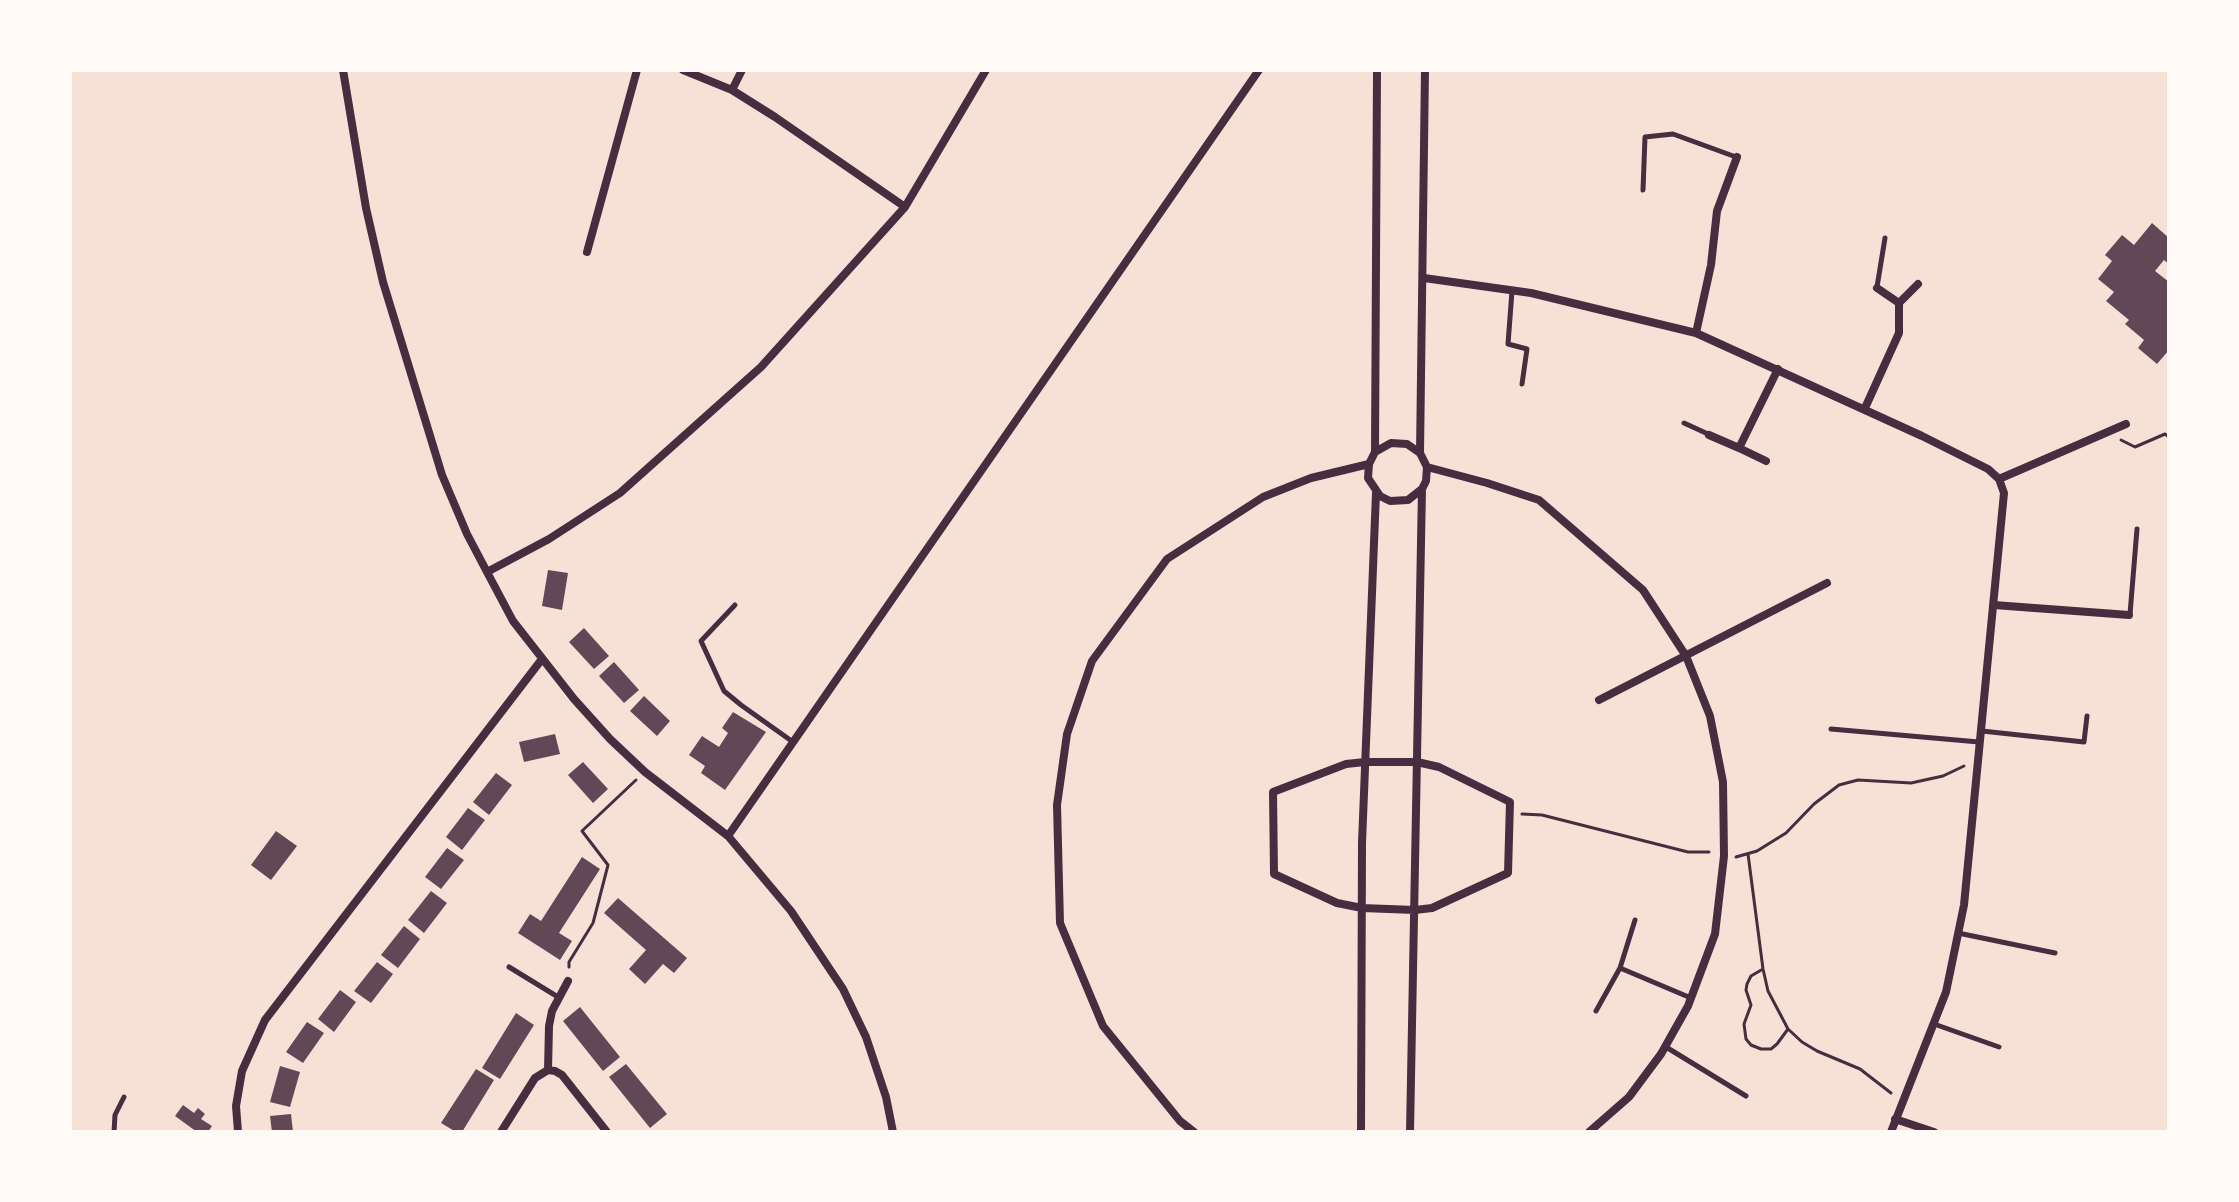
<!DOCTYPE html>
<style>
body{margin:0}
#map{position:relative;width:2239px;height:1202px;overflow:hidden;background:#f7e1d7;font-family:Manrope,sans-serif}
canvas{display:block}
.frame{position:absolute;inset:0;border:72px solid #fffaf5;pointer-events:none}
</style>
<div id="map">
<canvas width="2239" height="1202"></canvas>
<div class="frame"></div>
</div>
<script>
const context = document.querySelector('canvas').getContext('2d');
context.lineJoin = 'round';
function paint(path, color) { context.fillStyle = color; context.fill(path, 'evenodd'); }
const toPath = rows => new Path2D(rows.map(r => 'M' + r).join(''));
function stroke(path, color, width, dash) { context.strokeStyle = color; context.lineWidth = width; context.lineCap = dash ? 'butt' : 'round'; context.setLineDash(dash || []); context.stroke(path); }
const building = toPath([
 [2152,223,2169,238,2169,264,2164,260,2155,271,2169,282,2169,350,2157,364,2138,348,2144,340,2125,324,2129,320,2106,301,2114,292,2098,279,2112,261,2105,255,2122,235,2134,245],
 [548,570,568,573,562,610,542,606],
 [584,628,609,656,594,669,569,642],
 [614,662,639,690,624,703,599,676],
 [644,696,670,721,657,736,630,711],
 [733,712,766,732,725,790,701,773,705,766,689,755,702,736,719,747,728,733,722,728],
 [555,734,560,754,524,762,519,742],
 [583,762,608,789,593,803,568,775],
 [496,773,512,785,489,815,473,802],
 [468,808,485,820,462,850,446,837],
 [276,831,297,846,271,880,251,865],
 [447,848,464,860,441,889,425,877],
 [582,857,600,869,559,933,572,941,560,960,518,933,530,914,541,921],
 [431,891,447,903,424,933,408,920],
 [618,898,687,958,674,973,663,964,645,984,629,969,646,950,604,913],
 [404,926,420,939,398,968,381,955],
 [377,962,393,974,371,1003,354,991],
 [340,990,356,1002,334,1032,318,1019],
 [580,1007,620,1057,603,1071,563,1021],
 [516,1013,534,1025,500,1079,482,1068],
 [307,1022,324,1033,303,1063,286,1052],
 [626,1064,667,1114,650,1128,609,1077],
 [280,1066,300,1072,290,1107,270,1102],
 [476,1069,494,1080,462,1132,456,1132,441,1123],
 [183,1105,194,1113,198,1108,205,1114,201,1119,212,1126,208,1132,197,1132,175,1116],
 [291,1114,293,1132,272,1132,270,1116]
]);
const path = toPath([
 [2121,440,2135,447,2165,434,2169,437],
 [1522,814,1542,815,1688,852,1709,852],
 [1748,854,1763,969,1768,991,1788,1029,1802,1042,1817,1051,1860,1069,1891,1093],
 [1736,857,1757,851,1786,833,1814,804,1839,785,1858,780,1911,783,1943,776,1964,766],
 [569,967,569,962,593,923,608,865,582,831,636,780],
 [1763,969,1751,976,1747,984,1746,990,1751,1005,1744,1024,1746,1039,1751,1045,1761,1049,1771,1049,1777,1044,1788,1029]
]);
const service = toPath([
 [1643,190,1645,137,1673,134,1736,157],
 [1877,287,1885,238],
 [1512,291,1508,344,1527,349,1522,384],
 [1684,423,1708,434],
 [735,605,701,641,724,691,741,705,793,742],
 [2130,614,2137,529],
 [1831,729,1979,742],
 [1982,731,2084,742,2087,716],
 [1635,920,1620,968,1691,998],
 [1958,933,2055,953],
 [509,967,558,997],
 [1596,1011,1620,968],
 [1934,1024,1999,1047],
 [1666,1047,1746,1096],
 [114,1132,115,1115,124,1097]
]);
const minor = toPath([
 [343,70,366,208,383,282,442,475,467,534,487,572,513,621,574,699,610,739,645,772,728,836,791,911,843,989,866,1037,886,1097,893,1132],
 [683,70,732,90,775,117,905,207],
 [732,90,742,70],
 [587,252,637,70],
 [1424,278,1531,293,1696,333,1922,436,1988,469,1999,479,2004,493,1964,905,1946,992,1891,1132],
 [1899,303,1918,284],
 [1696,333,1711,265,1717,211,1737,157],
 [1865,408,1899,333,1899,303,1877,288],
 [1709,435,1739,448],
 [1375,452,1377,70],
 [1420,453,1425,70],
 [1766,461,1739,448,1778,369],
 [1427,467,1487,483,1539,500,1643,590,1686,656,1710,716,1723,782,1724,856,1715,934,1688,1006,1661,1054,1629,1097,1589,1132],
 [1999,479,2126,424],
 [487,572,549,539,620,493,761,367,905,207,986,70],
 [1994,605,2129,615],
 [1599,700,1827,583],
 [1365,762,1417,762,1439,767,1510,802,1508,873,1432,908,1415,910,1362,908,1337,903,1274,874,1273,792,1346,764,1365,762],
 [728,836,1259,70],
 [548,1070,549,1026,552,1011,568,981],
 [1895,1119,1934,1132],
 [238,1132,236,1106,242,1071,265,1020,542,659],
 [501,1132,535,1078,548,1070,555,1071,562,1075,607,1132],
 [1194,1132,1180,1121,1103,1026,1060,923,1057,805,1067,734,1092,661,1167,559,1263,497,1311,478,1369,464],
 [1361,1132,1362,843,1376,493],
 [1410,1132,1422,489,1426,481,1427,467,1420,453,1407,444,1391,443,1375,452,1369,464,1368,478,1380,496,1390,501,1408,500,1422,489]
]);
paint(building, '#644757');
stroke(path, '#4a2c40', 3);
stroke(service, '#4a2c40', 5);
stroke(minor, '#4a2c40', 8);
</script>
